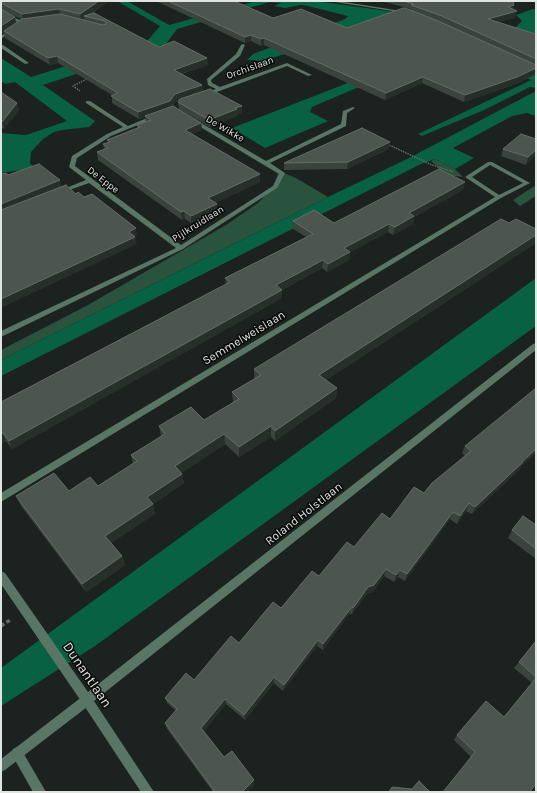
<!DOCTYPE html>
<style>
body{margin:0}
#map{position:relative;width:537px;height:793px;overflow:hidden;background:#1b221f;font-family:Karla,sans-serif}
canvas{display:block}
.frame{position:absolute;inset:0;border:2px solid #e0e5e2;pointer-events:none}
</style>
<div id="map">
<canvas width="537" height="793"></canvas>
<div class="frame"></div>
</div>
<script>
const context = document.querySelector('canvas').getContext('2d');
context.lineJoin = 'round';
function paint(path, color) { context.fillStyle = color; context.fill(path, 'evenodd'); }
const toPath = rows => new Path2D(rows.map(r => 'M' + r).join(''));
function stroke(path, color, width, dash) { context.strokeStyle = color; context.lineWidth = width; context.lineCap = dash ? 'butt' : 'round'; context.setLineDash(dash || []); context.stroke(path); }
function drawText(font, color, halo, rows, align = 'center') {
  context.font = font + ' Karla,sans-serif'; context.lineWidth = 3; context.setLineDash([]); context.textBaseline = 'middle'; context.strokeStyle = halo; context.fillStyle = color; for (const [text, x, y, turn = 0] of rows) {
    context.save(); context.translate(x, y); context.rotate((+turn || 0) * Math.PI / 180); context.textAlign = isNaN(turn) ? turn : align; if (halo) context.strokeText(text, 0, 0); context.fillText(text, 0, 0); context.restore();
  }
}
const green = toPath([
 [435,159,455,169,463,177,446,175,431,161],
 [279,171,296,178,328,197,1,360,1,350,88,305,226,225,258,203,273,187],
 [536,185,536,196,520,206,513,200]
]);
const water = toPath([
 [117,1,127,1,169,25,256,1,316,1,395,12,536,75,536,88,530,87,484,110,422,136,418,134,531,80,527,78,408,66,312,107,310,112,328,121,265,148,232,128,363,77,285,54,262,61,247,60,253,54,345,19,348,16,308,6,301,5,285,8,274,6,281,3,270,2,177,29,166,44,43,85,95,121,89,127,62,130,54,132,43,139,31,152,30,163,33,166,28,169,1,173,1,133,26,135,67,121,15,82,5,84,1,81,1,58,31,77,148,40,160,26],
 [533,9,536,10,536,35,523,32,516,27,522,21,516,15],
 [536,91,536,116,527,113,512,116,453,148,474,158,455,169,435,159,421,164,1,376,1,360,328,197,409,158],
 [536,278,536,326,95,646,1,706,1,668]
]);
const pathFar1 = toPath([
 [80,91,73,86,87,79],
 [387,144,432,165,454,172]
]);
const path = toPath([
 [1,626,10,620]
]);
const service = toPath([
 [17,747,21,749,46,792,33,792,11,753,13,749,17,747]
]);
const minor = toPath([
 [1,10,23,22,24,23,21,24,1,13,1,10],
 [12,28,15,29,1,39,1,36,12,28],
 [243,44,245,45,240,56,211,80,212,83,220,87,287,63,312,75,308,76,287,66,206,96,202,96,202,94,216,89,208,85,207,79,236,54,241,45,243,44],
 [1,45,3,45,29,63,25,64,1,48,1,45],
 [86,101,90,101,128,126,152,116,157,117,111,136,77,158,75,166,181,245,273,186,279,174,192,122,192,120,196,120,266,161,341,124,343,111,353,107,355,108,347,113,346,126,270,163,285,173,277,188,183,249,1,337,1,331,176,248,89,183,61,193,56,192,86,180,69,167,72,156,107,134,123,127,86,103,86,101],
 [488,162,492,162,530,183,501,198,1,502,1,493,495,197,465,177,488,162],
 [490,165,523,183,499,195,472,177,490,165],
 [87,694,91,696,93,700,91,704,5,770,1,772,1,759,83,696,87,694]
]);
const tertiary = toPath([
 [328,1,338,1,408,12,406,13,328,1],
 [536,343,536,350,94,701,154,792,141,792,83,704,1,584,1,571,5,573,88,692,533,344,536,343]
]);
const wall = toPath([
 [1,1,109,1,91,14,159,47,207,58,208,65,182,74,202,85,203,91,242,106,242,113,237,115,237,116,210,127,179,109,178,102,180,100,175,102,172,107,201,123,202,130,192,134,260,174,260,182,215,203,217,212,191,223,185,219,182,220,98,160,97,152,104,149,103,144,108,142,107,140,137,128,137,125,146,122,145,117,139,119,112,103,112,95,58,63,50,65,5,38,4,32,1,34,1,9,16,23,21,19,1,9],
 [158,1,234,1,273,18,347,28,411,10,411,9,381,1,513,1,514,5,513,10,515,18,498,22,536,34,536,74,516,84,464,102,422,83,385,100,264,45,261,46,251,41,245,43,158,2],
 [1,92,17,103,19,110,4,129,1,127],
 [536,139,526,165,501,156,503,149],
 [389,149,347,169,284,170,284,163],
 [465,182,463,190,414,217,413,224,393,235,388,232,350,252,349,260,327,272,322,268,282,290,282,298,12,449,6,441,1,444,1,402,226,284,225,278,306,237,293,229,293,221,334,223],
 [536,243,326,380,337,388,336,398,275,441,271,437,239,457,225,444,181,473,182,474,184,483,153,504,155,514,111,543,122,556,125,565,98,584,86,592,21,506,16,496,69,491,98,486,133,464,131,455,161,436,159,426,204,420,233,402,232,392,254,379,254,369],
 [465,446,521,467,519,470,472,514,466,511,457,524,450,519,405,581,398,577,394,582,384,576,373,592,367,594,352,614,349,614,323,650,317,646,283,691,274,683,245,720,226,704,204,731,224,757,254,785,247,792,213,792,167,729,165,723,176,711,167,703,165,698,194,680,239,643,354,547,424,493,465,456,462,453],
 [536,525,536,559,508,538,512,530],
 [536,641,536,784,471,757,454,740,457,735,504,717,532,683,514,668]
]);
const shadedWall = toPath([
 [99,1,109,1,87,16,84,16,85,18,81,21,80,14],
 [514,5,513,11,508,7],
 [59,9,61,16,23,20,22,14],
 [517,11,515,18,486,25,488,19],
 [15,17,16,23,1,34,1,26],
 [251,35,251,41,245,43,245,37],
 [264,38,264,45,261,46,261,39],
 [57,56,58,63,50,65,48,58],
 [207,58,208,65,174,76,174,70],
 [536,68,536,74,516,84,464,102,465,95],
 [423,77,422,83,385,100,386,93],
 [202,85,203,92,175,102,171,108,145,116,145,117,139,119,138,112,175,94],
 [17,103,19,110,4,129,2,122],
 [242,106,242,113,237,115,237,116,210,127,209,120],
 [201,123,202,130,186,137,185,130],
 [390,142,389,149,347,169,348,162],
 [536,150,536,155,526,165,528,157],
 [260,174,260,182,209,206,208,198],
 [60,180,62,188,1,212,1,204],
 [465,182,463,190,414,217,413,224,393,235,395,227,409,213],
 [217,204,217,212,191,223,191,216],
 [184,211,185,219,182,220,181,212],
 [389,224,388,232,350,252,349,260,327,272,328,264,344,248],
 [136,228,137,236,135,237,137,244,1,308,1,299],
 [536,235,536,243,319,385,319,375],
 [323,260,322,268,276,293,276,285],
 [282,290,282,298,12,449,9,441],
 [337,388,336,398,275,441,275,431],
 [271,426,271,437,239,457,239,447],
 [3,433,6,441,1,444,1,434],
 [224,434,225,444,177,476,175,466],
 [536,449,536,453,521,467,519,470,472,514,475,507,522,462],
 [182,474,184,483,149,507,147,497],
 [469,503,466,511,457,524,460,516],
 [153,504,155,514,109,545,105,536],
 [453,512,450,519,405,581,407,574],
 [122,556,125,565,98,584,86,592,82,584],
 [386,569,384,576,373,592,367,594,352,614,354,607,368,587],
 [400,570,398,577,394,582,396,575],
 [351,608,349,614,323,650,323,644],
 [318,640,317,646,283,691,284,685],
 [274,677,274,683,245,720,244,715],
 [225,699,226,704,203,733,201,728],
 [254,780,254,785,247,792,242,792]
]);
const building = toPath([
 [1,1,99,1,80,14,59,9,22,14,1,3,1,1],
 [168,1,234,1,273,18,301,9,347,28,403,8,405,8,438,21,536,65,536,68,517,77,465,95,423,77,386,93,264,38,261,39,251,35,245,37,168,1],
 [403,1,513,1,514,5,508,7,517,11,488,19,536,34,536,59,442,16,411,5,414,4,403,1],
 [1,9,15,17,1,26,1,9],
 [94,13,159,47,174,41,207,58,174,70,202,85,175,94,170,101,138,112,111,96,118,93,57,56,48,58,4,31,22,19,60,14,103,25,106,24,105,21,84,16,94,13],
 [210,89,242,106,235,108,237,109,209,120,178,102,180,99,210,89],
 [1,92,17,103,2,122,1,121,1,92],
 [173,106,201,123,185,130,260,174,208,198,217,204,191,216,184,211,181,212,97,152,108,148,103,144,110,142,107,140,140,127,137,125,151,120,145,116,173,106],
 [362,128,390,142,348,162,284,163,362,128],
 [521,134,536,139,536,150,528,157,503,149,521,134],
 [39,164,60,180,1,204,1,174,6,173,8,175,39,164],
 [439,169,465,182,409,213,414,216,395,227,389,224,344,248,350,252,328,264,323,260,276,285,282,290,9,441,3,433,1,434,1,402,230,282,225,278,313,234,293,221,314,210,334,223,439,169],
 [66,185,76,194,78,192,84,197,92,194,136,228,129,232,135,237,1,299,1,210,66,185],
 [501,219,509,223,516,219,536,229,536,235,319,375,337,388,275,431,271,426,239,447,224,434,175,466,182,474,147,497,153,504,105,536,122,556,95,575,82,584,16,496,54,473,69,491,90,477,98,486,137,461,131,455,165,434,159,426,191,407,204,420,239,399,232,392,261,375,254,369,501,219],
 [536,388,536,449,522,462,523,462,475,507,469,503,460,516,453,512,407,574,400,570,396,575,386,569,374,585,368,587,354,607,351,608,323,644,318,640,284,685,274,677,244,715,225,699,201,728,224,757,232,751,254,780,242,792,215,792,165,723,177,709,165,698,186,673,194,680,231,636,239,643,273,602,281,608,312,571,319,576,347,542,354,547,382,513,390,519,414,487,424,493,432,483,471,451,465,446,536,388],
 [523,516,536,525,536,549,512,530,523,516],
 [536,641,536,677,519,662,536,641],
 [536,678,536,784,530,792,443,792,475,752,457,735,486,701,504,717,536,678],
 [419,781,430,792,389,792,392,787,412,789,419,781]
]);
const farStreetnames = [
 ["Orchislaan",250,68,-20],
 ["De Wikke",225,129,30],
 ["De Eppe",103,180,37],
 ["Pijlkruidlaan",198,224,-32]
];
const streetNames = [
 ["Semmelweislaan",244,338,-31],
 ["Roland Holstlaan",304,514,-38]
];
const nearStreetnames = [
 ["Dunantlaan",87,675,56]
];
paint(green, '#29523f');
paint(water, '#076142');
stroke(pathFar1, '#636966', 1.5, [1.5, 1]);
stroke(path, '#636966', 3.5, [4, 2.5]);
paint(service, '#587566');
paint(minor, '#587566');
paint(tertiary, '#587566');
paint(wall, '#3b433f');
paint(shadedWall, '#272f2b');
paint(building, '#4d5551');
stroke(building, '#646b68', 1);
drawText('10px', '#e0e5e2', '#080b09', farStreetnames);
drawText('12px', '#e0e5e2', '#080b09', streetNames);
drawText('14px', '#e0e5e2', '#080b09', nearStreetnames);
</script>
